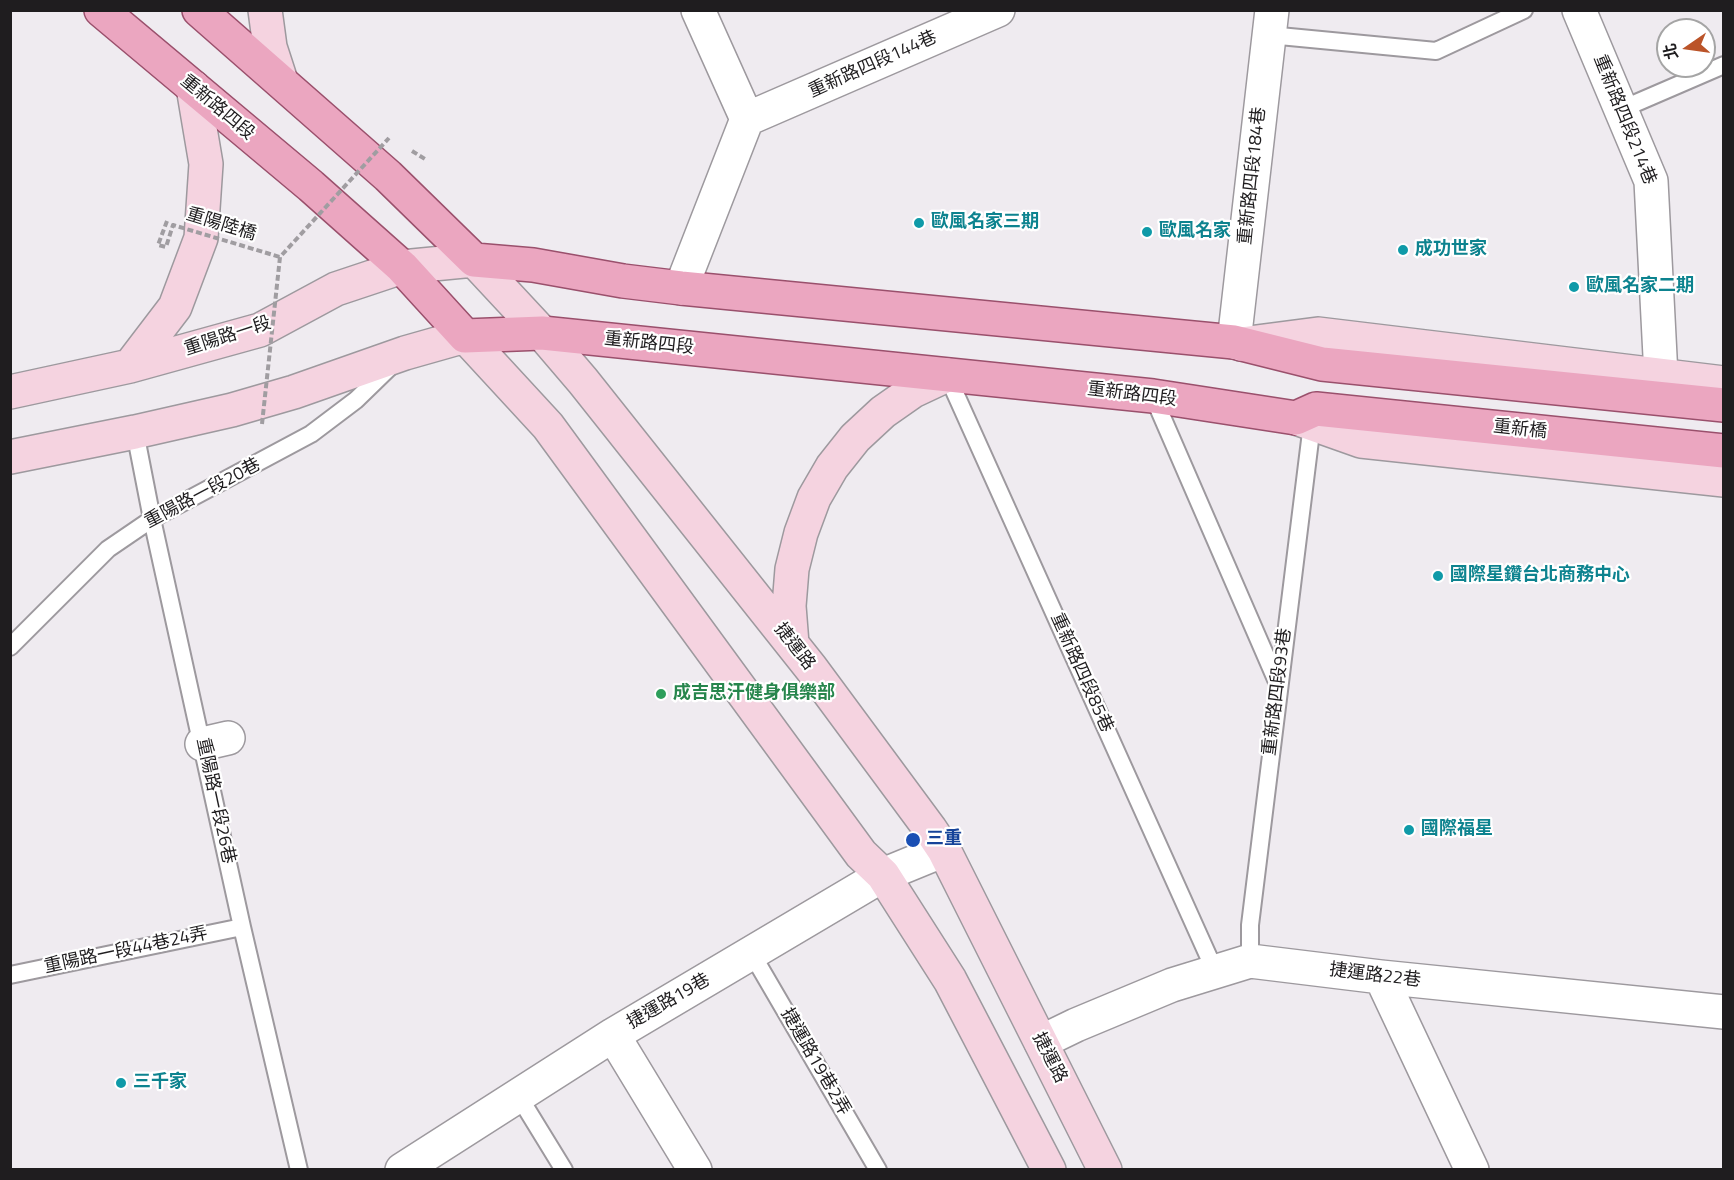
<!DOCTYPE html>
<meta charset="utf-8">
<style>
body{margin:0}
#map{position:relative;width:1734px;height:1180px;overflow:hidden;background:#efebf0;font-family:"Titillium Web","Noto Sans TC",sans-serif}
canvas{display:block}
.frame{position:absolute;inset:0;border:12px solid #1f1d1f;pointer-events:none}
.north{position:absolute;left:1656px;top:18px;width:60px;height:60px;box-sizing:border-box;background:#fff;border:2px solid #a5a5a5;border-radius:50%;rotate:257deg;font-size:16px;font-weight:700;line-height:24px;text-align:center;color:#1f1d1f}
.north::after{content:'';display:block;margin:auto;width:21px;height:27px;background:#bb5429;clip-path:polygon(50% 0,100% 100%,50% 72%,0 100%)}
</style>
<div id="map">
<canvas width="1734" height="1180"></canvas>
<div class="frame"></div>
<div class="north">北</div>
</div>
<script>
const context = document.querySelector('canvas').getContext('2d');
context.lineJoin = 'round';
const toPath = rows => new Path2D(rows.map(r => 'M' + r).join(''));
function stroke(path, color, width, dash) { context.strokeStyle = color; context.lineWidth = width; context.lineCap = dash ? 'butt' : 'round'; context.setLineDash(dash || []); context.stroke(path); }
function drawText(font, color, halo, rows, align = 'center') {
  context.font = font + ' "Titillium Web","Noto Sans TC",sans-serif'; context.lineWidth = 4.5; context.setLineDash([]); context.textBaseline = 'middle'; context.strokeStyle = halo; context.fillStyle = color; for (const [text, x, y, turn = 0] of rows) {
    context.save(); context.translate(x, y); context.rotate((+turn || 0) * Math.PI / 180); context.textAlign = isNaN(turn) ? turn : align; if (halo) context.strokeText(text, 0, 0); context.fillText(text, 0, 0); context.restore();
  }
}
const path = toPath([
 [412,151,425,159]
]);
const lane = toPath([
 [1269,35,1436,51,1524,10],
 [1622,109,1724,65],
 [947,375,1215,971],
 [1153,396,1278,684],
 [135,432,152,519,242,927,299,1170],
 [10,647,108,549,152,519,311,434,356,400,391,366],
 [752,954,878,1170],
 [1250,961,1250,925,1312,424],
 [10,975,242,927],
 [518,1095,564,1170]
]);
const street = toPath([
 [698,10,747,119],
 [1579,10,1651,181,1661,376],
 [747,119,998,10],
 [681,288,747,119],
 [1234,342,1272,10],
 [202,744,228,738],
 [1381,977,1472,1170],
 [613,1035,695,1170],
 [1041,1042,1076,1025,1172,985,1250,961,1381,977,1724,1012],
 [402,1170,613,1035,883,875,944,850]
]);
const secondary = toPath([
 [265,10,270,47,281,81],
 [1241,344,1318,334,1724,383],
 [130,366,175,307,201,238,206,164,193,87],
 [10,392,130,366,260,330,336,289,402,267,474,260,542,333,583,381,811,668,930,829,944,850,1105,1170],
 [1296,418,1361,441,1724,480],
 [10,457,135,432,232,410,294,392,405,353,465,336,548,426,861,854,883,875,950,980,1049,1170],
 [792,644,789,606,792,569,801,533,814,498,832,467,855,438,883,412,913,391,947,375]
]);
const primary = toPath([
 [101,10,311,186,402,267,465,336,542,333,1153,396,1296,418,1316,409,1724,451],
 [199,10,388,176,474,260,533,265,623,281,681,288,1234,342,1322,364,1724,405]
]);
const pathBridge = toPath([
 [167,221,158,245,166,247,173,225,280,257],
 [262,424,280,257,389,138]
]);
const markers = [
 [919,223,6,"#0f9aa8"],
 [1147,232,6,"#0f9aa8"],
 [1403,250,6,"#0f9aa8"],
 [1574,287,6,"#0f9aa8"],
 [1438,576,6,"#0f9aa8"],
 [661,694,6,"#2e9e5b"],
 [1409,830,6,"#0f9aa8"],
 [913,840,8,"#1a4fb4"],
 [121,1083,6,"#0f9aa8"]
];
const streetNames = [
 ["重新路四段144巷",873,65,-24],
 ["重新路四段",217,108,40],
 ["重新路四段214巷",1624,120,68],
 ["重新路四段184巷",1253,176,-84],
 ["重陽陸橋",221,225,17],
 ["重陽路一段",228,337,-18],
 ["重新路四段",649,344,6],
 ["重新路四段",1132,395,7],
 ["重新橋",1520,430,6],
 ["重陽路一段20巷",203,494,-28],
 ["捷運路",794,647,52],
 ["重新路四段85巷",1081,673,66],
 ["重新路四段93巷",1278,692,-83],
 ["重陽路一段26巷",215,801,78],
 ["重陽路一段44巷24弄",126,951,-12],
 ["捷運路22巷",1375,976,7],
 ["捷運路19巷",669,1002,-30],
 ["捷運路",1049,1058,63],
 ["捷運路19巷2弄",815,1062,60]
];
const cultureNames = [
 ["歐風名家三期",931,223],
 ["歐風名家",1159,232],
 ["成功世家",1415,250],
 ["歐風名家二期",1586,287],
 ["國際星鑽台北商務中心",1450,576],
 ["國際福星",1421,830],
 ["三千家",133,1083]
];
const leisureNames = [
 ["成吉思汗健身俱樂部",673,694]
];
const transitNames = [
 ["三重",926,840]
];
stroke(lane, '#9d999e', 20);
stroke(street, '#9d999e', 36);
stroke(secondary, '#9d999e', 36);
stroke(primary, '#9a506c', 36);
stroke(path, '#a09da1', 4, [6, 3]);
stroke(lane, '#fff', 16);
stroke(street, '#fff', 33);
stroke(secondary, '#f5d3e0', 33);
stroke(primary, '#eba6c0', 33);
stroke(pathBridge, '#a09da1', 4, [6, 3]);
for (const [x, y, r, color] of markers) { const dot = new Path2D(); dot.arc(x, y, r, 0, 2 * Math.PI); context.fillStyle = color; context.fill(dot); stroke(dot, '#fff', 2); }
drawText('18px', '#1f1d1f', '#fff', streetNames);
drawText('bold 18px', '#0d838f', '#fff', cultureNames, 'left');
drawText('bold 18px', '#27864d', '#fff', leisureNames, 'left');
drawText('bold 18px', '#164399', '#fff', transitNames, 'left');
</script>
